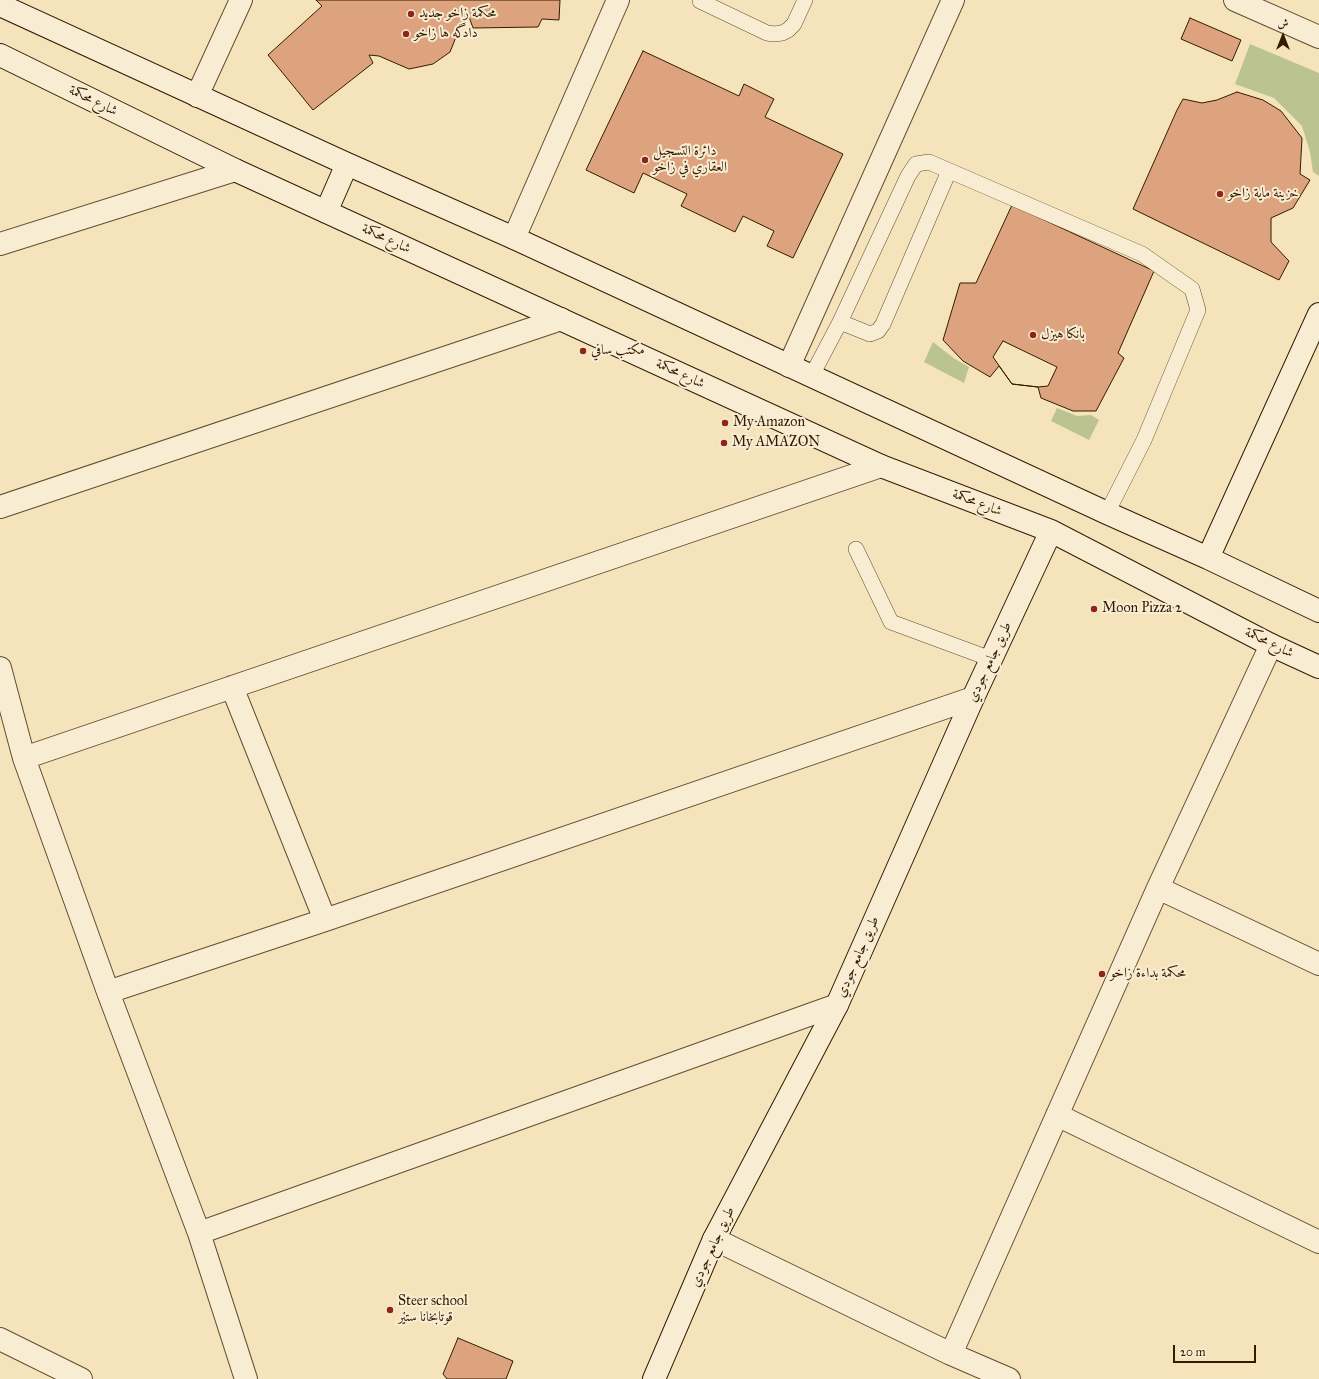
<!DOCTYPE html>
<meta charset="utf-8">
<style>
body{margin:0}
#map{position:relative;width:1319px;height:1379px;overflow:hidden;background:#f5e4bb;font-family:"IM FELL Great Primer",Amiri,serif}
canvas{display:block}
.north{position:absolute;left:1263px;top:16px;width:40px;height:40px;-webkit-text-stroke:3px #f8edd3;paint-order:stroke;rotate:0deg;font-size:11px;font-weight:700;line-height:16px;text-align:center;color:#341a00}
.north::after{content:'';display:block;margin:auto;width:14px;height:18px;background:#341a00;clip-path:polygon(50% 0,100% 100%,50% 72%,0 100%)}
.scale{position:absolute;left:1173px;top:1345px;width:83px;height:18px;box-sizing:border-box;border:2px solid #341a00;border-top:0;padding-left:5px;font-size:12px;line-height:14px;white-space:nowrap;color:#341a00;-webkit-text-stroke:3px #f8edd3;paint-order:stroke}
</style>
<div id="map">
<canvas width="1319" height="1379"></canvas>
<div class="north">ش</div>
<div class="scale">20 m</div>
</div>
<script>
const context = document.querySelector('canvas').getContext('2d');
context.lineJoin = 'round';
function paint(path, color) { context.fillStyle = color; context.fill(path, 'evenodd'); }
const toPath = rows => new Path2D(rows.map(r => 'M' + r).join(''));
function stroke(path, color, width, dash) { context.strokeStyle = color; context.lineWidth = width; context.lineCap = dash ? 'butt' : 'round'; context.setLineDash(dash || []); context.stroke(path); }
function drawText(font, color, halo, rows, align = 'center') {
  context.font = font + ' "IM FELL Great Primer",Amiri,serif'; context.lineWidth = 4; context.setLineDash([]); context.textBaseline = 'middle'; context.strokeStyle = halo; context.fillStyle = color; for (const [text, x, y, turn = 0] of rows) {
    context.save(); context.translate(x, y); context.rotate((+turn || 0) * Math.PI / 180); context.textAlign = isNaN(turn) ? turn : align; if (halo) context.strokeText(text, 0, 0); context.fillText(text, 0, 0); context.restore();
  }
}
const green = toPath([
 [1250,44,1319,73,1319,176,1313,172,1310,152,1302,126,1274,98,1235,84],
 [933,342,955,359,969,367,964,383,924,362],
 [1057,408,1077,416,1091,415,1099,420,1089,440,1051,421]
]);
const building = toPath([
 [316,0,560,0,559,20,542,19,538,27,473,28,468,14,462,22,450,52,433,64,409,69,379,56,369,55,373,63,313,110,268,55,322,6,316,0],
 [1190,18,1241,40,1232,61,1181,39,1190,18],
 [643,51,739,96,744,84,774,99,765,117,843,154,793,258,767,246,774,231,743,216,735,232,681,206,687,194,643,173,634,193,586,170,643,51],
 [1237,92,1263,100,1281,111,1302,138,1300,174,1310,180,1293,208,1271,218,1271,242,1289,261,1279,280,1133,209,1177,110,1183,99,1202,103,1217,100,1237,92],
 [1012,205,1154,271,1118,353,1124,358,1096,411,1073,411,1041,398,1038,387,1012,384,999,366,990,377,963,361,943,340,960,283,976,283,1012,205],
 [1003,341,1057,367,1048,386,1038,387,1012,384,993,357,1003,341],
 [458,1338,513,1361,506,1379,447,1379,443,1374,458,1338]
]);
const lane = toPath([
 [700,0,700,1,767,33,774,34,782,33,788,30,794,24,805,0],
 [840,322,870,334,878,331,883,324,949,171],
 [811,377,840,322,908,176,916,164,929,162,1142,254,1192,289,1198,310,1144,440,1107,513],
 [856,549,891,622,991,659]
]);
const street = toPath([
 [1235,0,1319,37],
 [197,96,241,0],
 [514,238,618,0],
 [0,244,235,170],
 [789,366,953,0],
 [0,507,561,319],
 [0,668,24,758,108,992,199,1233,246,1379],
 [232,687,325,920],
 [24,758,881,466],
 [1158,888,1319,964],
 [108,992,325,920,973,698],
 [1057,1115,1319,1242],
 [199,1233,837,1005],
 [714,1239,951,1354,1009,1379],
 [0,1339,81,1379],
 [951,1354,1158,888,1271,645]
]);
const secondary = toPath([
 [0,5,347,164,514,238,1107,513,1208,558,1319,611],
 [0,55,235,170,881,466,1051,531,1271,645,1319,667],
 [326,212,347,164],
 [1208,558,1319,314],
 [654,1379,714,1239,837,1005,973,698,1051,531]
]);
const markers = [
 [411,14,4,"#8f2418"],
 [406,34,4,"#8f2418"],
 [645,160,4,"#8f2418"],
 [1220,194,4,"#8f2418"],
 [1033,335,4,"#8f2418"],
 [583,351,4,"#8f2418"],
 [725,423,4,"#8f2418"],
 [724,443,4,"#8f2418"],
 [1094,609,4,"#8f2418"],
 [1102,974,4,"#8f2418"],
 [390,1310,4,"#8f2418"]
];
const poiNames = [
 ["محكمة زاخو جديد",419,14],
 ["دادگه ها زاخو",414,34],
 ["دائرة التسجيل",653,152],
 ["العقاري في زاخو",653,168],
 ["خزينة ماية زاخو",1228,194],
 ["بانکا هیزل",1041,335],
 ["مكتب سافي",591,351],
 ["My Amazon",733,423],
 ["My AMAZON",732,443],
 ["Moon Pizza 2",1102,609],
 ["محكمة بداءة زاخو",1110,974],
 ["Steer school",398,1302],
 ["قوتابخانا ستێر",398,1318]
];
const streetNames = [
 ["شارع محكمة",93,101,26],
 ["شارع محكمة",386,239,25],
 ["شارع محكمة",680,374,25],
 ["شارع محكمة",977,503,21],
 ["شارع محكمة",1269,643,26],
 ["طريق جامع جودي",990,662,-65],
 ["طريق جامع جودي",858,957,-66],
 ["طريق جامع جودي",713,1247,-65]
];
paint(green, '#bbc490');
paint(building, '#dca37e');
stroke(building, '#341a00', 1);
stroke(lane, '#644c2f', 16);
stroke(street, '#644c2f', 24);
stroke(secondary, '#341a00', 24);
stroke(lane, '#f8edd3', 15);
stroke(street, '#f8edd3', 22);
stroke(secondary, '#f8edd3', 22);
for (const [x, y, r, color] of markers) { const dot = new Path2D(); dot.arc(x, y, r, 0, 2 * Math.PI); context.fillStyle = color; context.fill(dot); stroke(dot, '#f8edd3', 1.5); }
drawText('14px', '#341a00', '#f8edd3', poiNames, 'left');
drawText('14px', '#341a00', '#f8edd3', streetNames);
</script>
